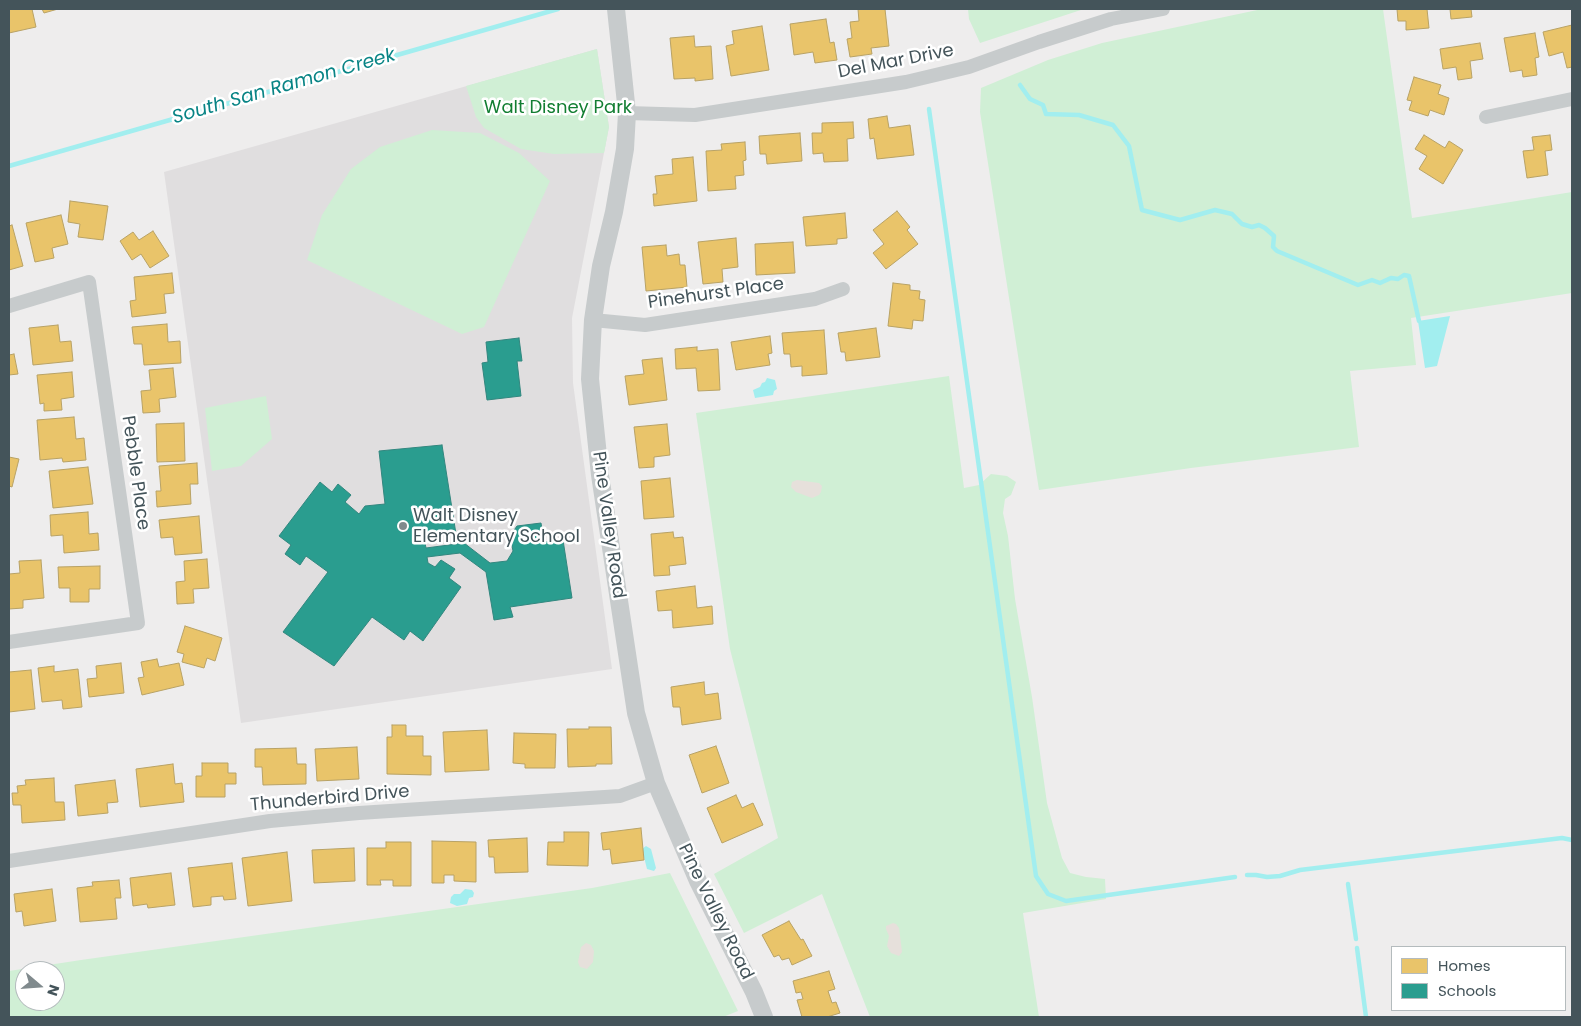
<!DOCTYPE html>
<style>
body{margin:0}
#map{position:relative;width:1581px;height:1026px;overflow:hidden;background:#eeeded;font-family:Poppins,sans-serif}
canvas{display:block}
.frame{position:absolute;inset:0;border:10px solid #44545a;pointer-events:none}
.legend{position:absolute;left:1391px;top:946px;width:175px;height:65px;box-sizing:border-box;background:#fff;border:1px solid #b4bbbd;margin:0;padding:6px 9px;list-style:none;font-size:15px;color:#44545a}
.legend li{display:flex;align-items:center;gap:10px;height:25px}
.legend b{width:25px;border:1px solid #b4bbbd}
.north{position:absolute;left:15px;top:961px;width:50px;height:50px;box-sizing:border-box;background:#fff;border:1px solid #b4bbbd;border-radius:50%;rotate:108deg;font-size:14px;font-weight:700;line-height:20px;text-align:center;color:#44545a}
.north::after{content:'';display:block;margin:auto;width:18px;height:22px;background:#808a8d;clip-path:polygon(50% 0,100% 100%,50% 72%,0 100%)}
</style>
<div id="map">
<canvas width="1581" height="1026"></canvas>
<div class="frame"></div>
<ul class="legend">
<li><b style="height:14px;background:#e9c46a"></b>Homes</li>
<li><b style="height:14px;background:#2a9d8f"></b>Schools</li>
</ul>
<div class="north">N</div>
</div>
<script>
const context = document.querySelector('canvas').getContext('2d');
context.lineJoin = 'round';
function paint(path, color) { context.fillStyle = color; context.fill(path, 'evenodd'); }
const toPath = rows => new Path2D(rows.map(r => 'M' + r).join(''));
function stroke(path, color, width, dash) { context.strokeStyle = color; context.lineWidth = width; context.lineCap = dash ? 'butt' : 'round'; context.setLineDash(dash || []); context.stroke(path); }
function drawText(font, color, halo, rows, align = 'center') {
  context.font = font + ' Poppins,sans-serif'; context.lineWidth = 5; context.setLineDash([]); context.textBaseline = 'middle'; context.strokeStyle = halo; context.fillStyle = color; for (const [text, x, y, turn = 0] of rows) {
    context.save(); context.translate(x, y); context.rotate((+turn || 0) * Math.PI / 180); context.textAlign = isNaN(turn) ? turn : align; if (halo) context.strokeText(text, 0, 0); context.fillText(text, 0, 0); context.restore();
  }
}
const education = toPath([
 [597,49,609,127,572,318,573,383,612,669,241,723,164,172]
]);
const green = toPath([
 [968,9,1084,9,980,43,969,19],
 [1262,9,1383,9,1412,218,1572,192,1572,293,1411,318,1416,365,1350,371,1359,447,1191,468,1039,490,980,112,981,88,1048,60,1102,43],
 [597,49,609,127,604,153,554,154,521,149,484,128,476,117,466,86],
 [432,130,480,133,519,153,550,181,484,327,462,334,307,260,322,215,351,169,380,147],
 [949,376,964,488,979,485,991,474,1007,476,1016,482,1011,495,1005,499,1003,513,1008,536,1015,599,1032,697,1047,803,1062,858,1070,873,1086,877,1105,879,1106,899,1023,913,1039,1017,870,1017,822,894,744,933,714,874,778,838,730,649,696,413],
 [266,396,272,439,241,466,212,471,205,408],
 [670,873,738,1011,723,1017,9,1017,9,971,81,960,592,888],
 [25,971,55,971,55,1001,25,1001]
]);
const sand = toPath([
 [797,480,819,483,822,486,821,492,819,495,812,498,796,492,791,487,792,482],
 [893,923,896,924,899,928,902,952,899,956,891,953,887,946,889,936,886,929,886,926],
 [586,943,591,945,594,951,593,962,587,969,580,967,578,962,581,947]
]);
const water = toPath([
 [1450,316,1437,366,1425,368,1418,321],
 [767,378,775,380,777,389,774,391,773,395,755,398,753,390,760,387,762,383,765,382],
 [646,846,651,849,656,868,654,871,647,869,642,849],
 [465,889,472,890,474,893,473,897,469,898,467,904,457,906,450,903,451,897,454,894,460,894]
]);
const homes = toPath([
 [9,9,32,9,36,27,9,33,9,9],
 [42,9,58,9,44,13,42,9],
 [858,9,885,9,889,46,871,48,872,54,850,57,847,39,852,38,850,22,859,21,858,9],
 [1397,9,1427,9,1429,28,1406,30,1406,21,1398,21,1397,9],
 [1450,9,1471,9,1472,17,1451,19,1450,9],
 [826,19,830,43,834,42,837,60,815,63,813,52,794,55,790,24,826,19],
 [1572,25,1572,67,1567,68,1563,52,1549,56,1543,32,1572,25],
 [762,26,769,70,731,76,726,46,734,44,732,31,762,26],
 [1535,33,1539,57,1535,58,1537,75,1523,77,1522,70,1510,72,1504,38,1535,33],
 [694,36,695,47,711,46,713,79,695,81,695,78,674,79,670,38,694,36],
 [1480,43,1483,59,1470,61,1472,78,1458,80,1456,67,1443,69,1440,49,1480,43],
 [1414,77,1441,85,1438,94,1449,98,1444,115,1430,110,1428,116,1409,110,1412,101,1407,100,1414,77],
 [887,116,889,128,910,125,914,155,877,159,874,138,870,139,868,119,887,116],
 [853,122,854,138,847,139,848,161,824,162,823,153,813,154,812,133,822,133,822,123,853,122],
 [800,133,802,161,767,164,766,154,760,154,759,136,800,133],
 [1424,135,1445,148,1449,141,1463,150,1443,184,1419,169,1427,156,1415,149,1424,135],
 [1550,135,1552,150,1545,151,1548,175,1527,178,1523,151,1534,150,1532,137,1550,135],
 [745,142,746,160,743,161,744,175,735,176,736,189,708,191,706,151,722,150,721,144,745,142],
 [693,157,697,201,654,206,653,194,657,194,655,176,673,174,672,159,693,157],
 [70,201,108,206,103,240,78,237,80,224,68,222,70,201],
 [897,211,910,227,907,230,918,244,886,269,873,253,884,244,873,230,897,211],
 [845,213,847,238,837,239,837,244,806,246,803,217,845,213],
 [61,215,68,244,52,248,54,258,35,262,26,223,61,215],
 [12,225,23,266,9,270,9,226,12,225],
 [153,231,169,256,150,268,141,254,132,260,120,241,133,232,139,240,153,231],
 [736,238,738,267,722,269,723,282,703,284,698,242,736,238],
 [793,242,795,273,756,275,755,244,793,242],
 [666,245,667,256,679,254,680,265,685,265,687,287,646,291,642,247,666,245],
 [172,273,174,293,164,294,166,313,132,317,130,301,136,300,134,277,172,273],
 [893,283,910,285,910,290,920,291,919,299,925,300,923,321,913,320,912,329,888,326,893,283],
 [167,324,168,342,180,341,181,363,144,365,142,344,134,344,132,327,167,324],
 [58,325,60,342,71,341,73,361,33,365,29,328,58,325],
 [876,328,880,357,846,361,845,352,841,352,838,333,876,328],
 [824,330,827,374,802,376,802,366,791,367,790,354,784,354,782,333,824,330],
 [770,336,772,353,768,354,770,365,736,370,731,342,770,336],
 [697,347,697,351,718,349,720,390,698,391,696,368,676,369,675,349,697,347],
 [14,354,18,374,9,375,9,355,14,354],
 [662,358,667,400,629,405,625,376,644,374,642,360,662,358],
 [173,368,176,397,159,399,160,412,143,413,141,391,151,390,149,370,173,368],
 [72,372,74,397,61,399,62,410,44,411,44,403,40,404,37,375,72,372],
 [74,417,76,439,84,438,86,460,63,462,62,458,40,460,37,420,74,417],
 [184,423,185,461,157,462,156,424,184,423],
 [667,424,670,455,654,457,654,467,639,468,634,427,667,424],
 [9,457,19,459,12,487,9,486,9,457],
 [197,463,198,484,190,484,191,504,157,507,156,491,161,491,159,466,197,463],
 [88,467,93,504,53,508,49,471,88,467],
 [670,478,674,517,644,519,641,481,670,478],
 [88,512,89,534,98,533,99,550,64,553,63,535,51,536,50,515,88,512],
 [199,516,202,553,175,555,173,537,161,538,159,520,199,516],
 [673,532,674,538,683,537,686,564,669,566,670,575,654,576,651,534,673,532],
 [207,559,209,588,193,589,194,603,177,604,176,582,185,581,184,561,207,559],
 [41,560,44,598,23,600,23,608,9,609,9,574,20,573,19,561,41,560],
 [100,566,100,589,89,589,89,602,70,602,70,588,59,588,58,567,100,566],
 [695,586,697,608,712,606,713,624,673,628,672,610,658,611,656,591,695,586],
 [185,626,222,638,215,661,207,658,204,668,182,662,184,654,177,652,185,626],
 [157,659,159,667,179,663,184,685,142,695,138,678,144,677,141,662,157,659],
 [121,663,124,693,89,697,87,679,97,678,96,666,121,663],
 [54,666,54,672,78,669,82,707,63,709,62,700,42,702,38,668,54,666],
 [31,670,35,709,9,712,9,672,31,670],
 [704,682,705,695,718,693,721,719,682,725,680,707,673,707,671,687,704,682],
 [392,725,406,725,406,736,423,736,423,756,431,756,431,775,387,774,387,737,392,737,392,725],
 [589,727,611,727,612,764,596,764,596,766,568,767,567,729,589,729,589,727],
 [487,730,489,770,445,772,443,732,487,730],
 [514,733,556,734,555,768,525,768,525,764,513,763,514,733],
 [716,746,729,783,702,793,689,755,716,746],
 [357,747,359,779,317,781,315,749,357,747],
 [296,748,297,764,306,764,306,784,263,785,262,767,255,767,255,749,296,748],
 [202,763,228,763,228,773,236,773,236,784,225,784,225,797,196,797,196,776,202,776,202,763],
 [173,764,175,784,182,783,184,802,140,807,136,769,173,764],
 [54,778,55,802,64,802,65,820,22,823,21,805,13,805,12,793,18,793,17,786,26,785,25,780,54,778],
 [115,780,118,802,107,803,108,813,78,816,75,785,115,780],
 [736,795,742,808,753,803,763,825,722,843,707,808,736,795],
 [641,828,644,860,612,864,610,849,603,850,601,833,641,828],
 [564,832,589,832,588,866,547,865,548,842,564,842,564,832],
 [527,838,528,872,495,873,494,857,489,857,488,840,527,838],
 [432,841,476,842,476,882,454,881,454,875,444,875,444,883,432,883,432,841],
 [386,842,411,842,411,886,393,886,393,880,380,880,381,885,367,885,367,848,386,848,386,842],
 [354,848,355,881,314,883,312,850,354,848],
 [287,852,292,901,248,906,242,858,287,852],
 [232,863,236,899,224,900,223,896,211,897,211,905,193,907,188,868,232,863],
 [171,873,175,905,148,908,147,904,133,906,130,878,171,873],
 [119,880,121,898,115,898,117,919,80,922,77,888,93,886,92,882,119,880],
 [52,889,56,921,24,926,22,911,16,912,14,894,52,889],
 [789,921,801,940,803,939,812,956,792,965,789,958,782,960,779,955,774,957,762,935,789,921],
 [829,971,835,989,828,991,832,1003,836,1002,840,1013,827,1017,802,1017,797,1000,803,999,801,992,796,993,793,981,829,971]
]);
const schools = toPath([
 [519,338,522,361,517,361,521,396,487,400,482,363,488,362,486,342,519,338],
 [442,445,456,534,424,538,426,548,464,543,490,563,507,561,513,551,510,536,517,526,541,523,544,542,563,540,572,598,510,607,513,617,494,620,486,572,460,553,427,557,428,563,435,567,441,560,455,569,449,578,461,587,423,641,410,631,404,640,372,617,334,666,283,632,328,572,306,556,300,565,285,554,291,545,279,536,320,482,332,492,338,484,351,495,345,502,359,514,365,506,385,504,379,451,442,445]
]);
const stream = toPath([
 [1020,85,1030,99,1043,105,1046,114,1079,115,1113,125,1129,146,1142,210,1180,220,1215,210,1232,214,1242,224,1252,227,1259,225,1265,228,1274,236,1273,247,1277,251,1358,285,1372,280,1380,283,1391,278,1398,279,1404,275,1409,276,1419,321],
 [929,109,1036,876,1048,894,1066,901,1235,877],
 [9,166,558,9],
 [1247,875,1256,875,1267,877,1280,876,1300,870,1562,838,1572,840],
 [1348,884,1356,939],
 [1357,948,1366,1017]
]);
const minor = toPath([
 [627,113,695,115,906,82,969,67,1039,42,1111,19,1163,9],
 [1486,117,1572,99],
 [9,306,89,282,138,623,9,642],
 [593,320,645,325,815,299,843,289],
 [9,861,270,821,359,813,620,796,656,783]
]);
const tertiary = toPath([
 [616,9,627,113,625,149,614,212,601,266,593,320,590,379,600,475,636,713,656,783,698,881,754,992,764,1017]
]);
const markers = [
 [403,526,5,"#808a8d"]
];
const streetNames = [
 ["Del Mar Drive",896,62,-11],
 ["Pinehurst Place",716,294,-8],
 ["Pebble Place",135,473,82],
 ["Pine Valley Road",608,525,82],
 ["Thunderbird Drive",330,799,-5],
 ["Pine Valley Road",715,912,64]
];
const parkNames = [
 ["Walt Disney Park",558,108]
];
const poiNames = [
 ["Walt Disney",413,516],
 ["Elementary School",413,537]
];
const waterNames = [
 ["South San Ramon Creek",284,87,-16]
];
paint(education, '#e0dedf');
paint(green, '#d0efd5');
paint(sand, '#e6e0db');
paint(water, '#a2eeef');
paint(homes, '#e9c46a');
stroke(homes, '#b8a265', 1);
paint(schools, '#2a9d8f');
stroke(schools, '#32877f', 1);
stroke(stream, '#a2eeef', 4.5);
stroke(minor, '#c7cbcc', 14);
stroke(tertiary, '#c7cbcc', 18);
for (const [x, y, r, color] of markers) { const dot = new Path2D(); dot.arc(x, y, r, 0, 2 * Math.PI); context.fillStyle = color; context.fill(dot); stroke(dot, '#fff', 2); }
drawText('18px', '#44545a', '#fff', streetNames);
drawText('18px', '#127e32', '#fff', parkNames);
drawText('18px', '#44545a', '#fff', poiNames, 'left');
drawText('italic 19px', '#088485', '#fff', waterNames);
</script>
